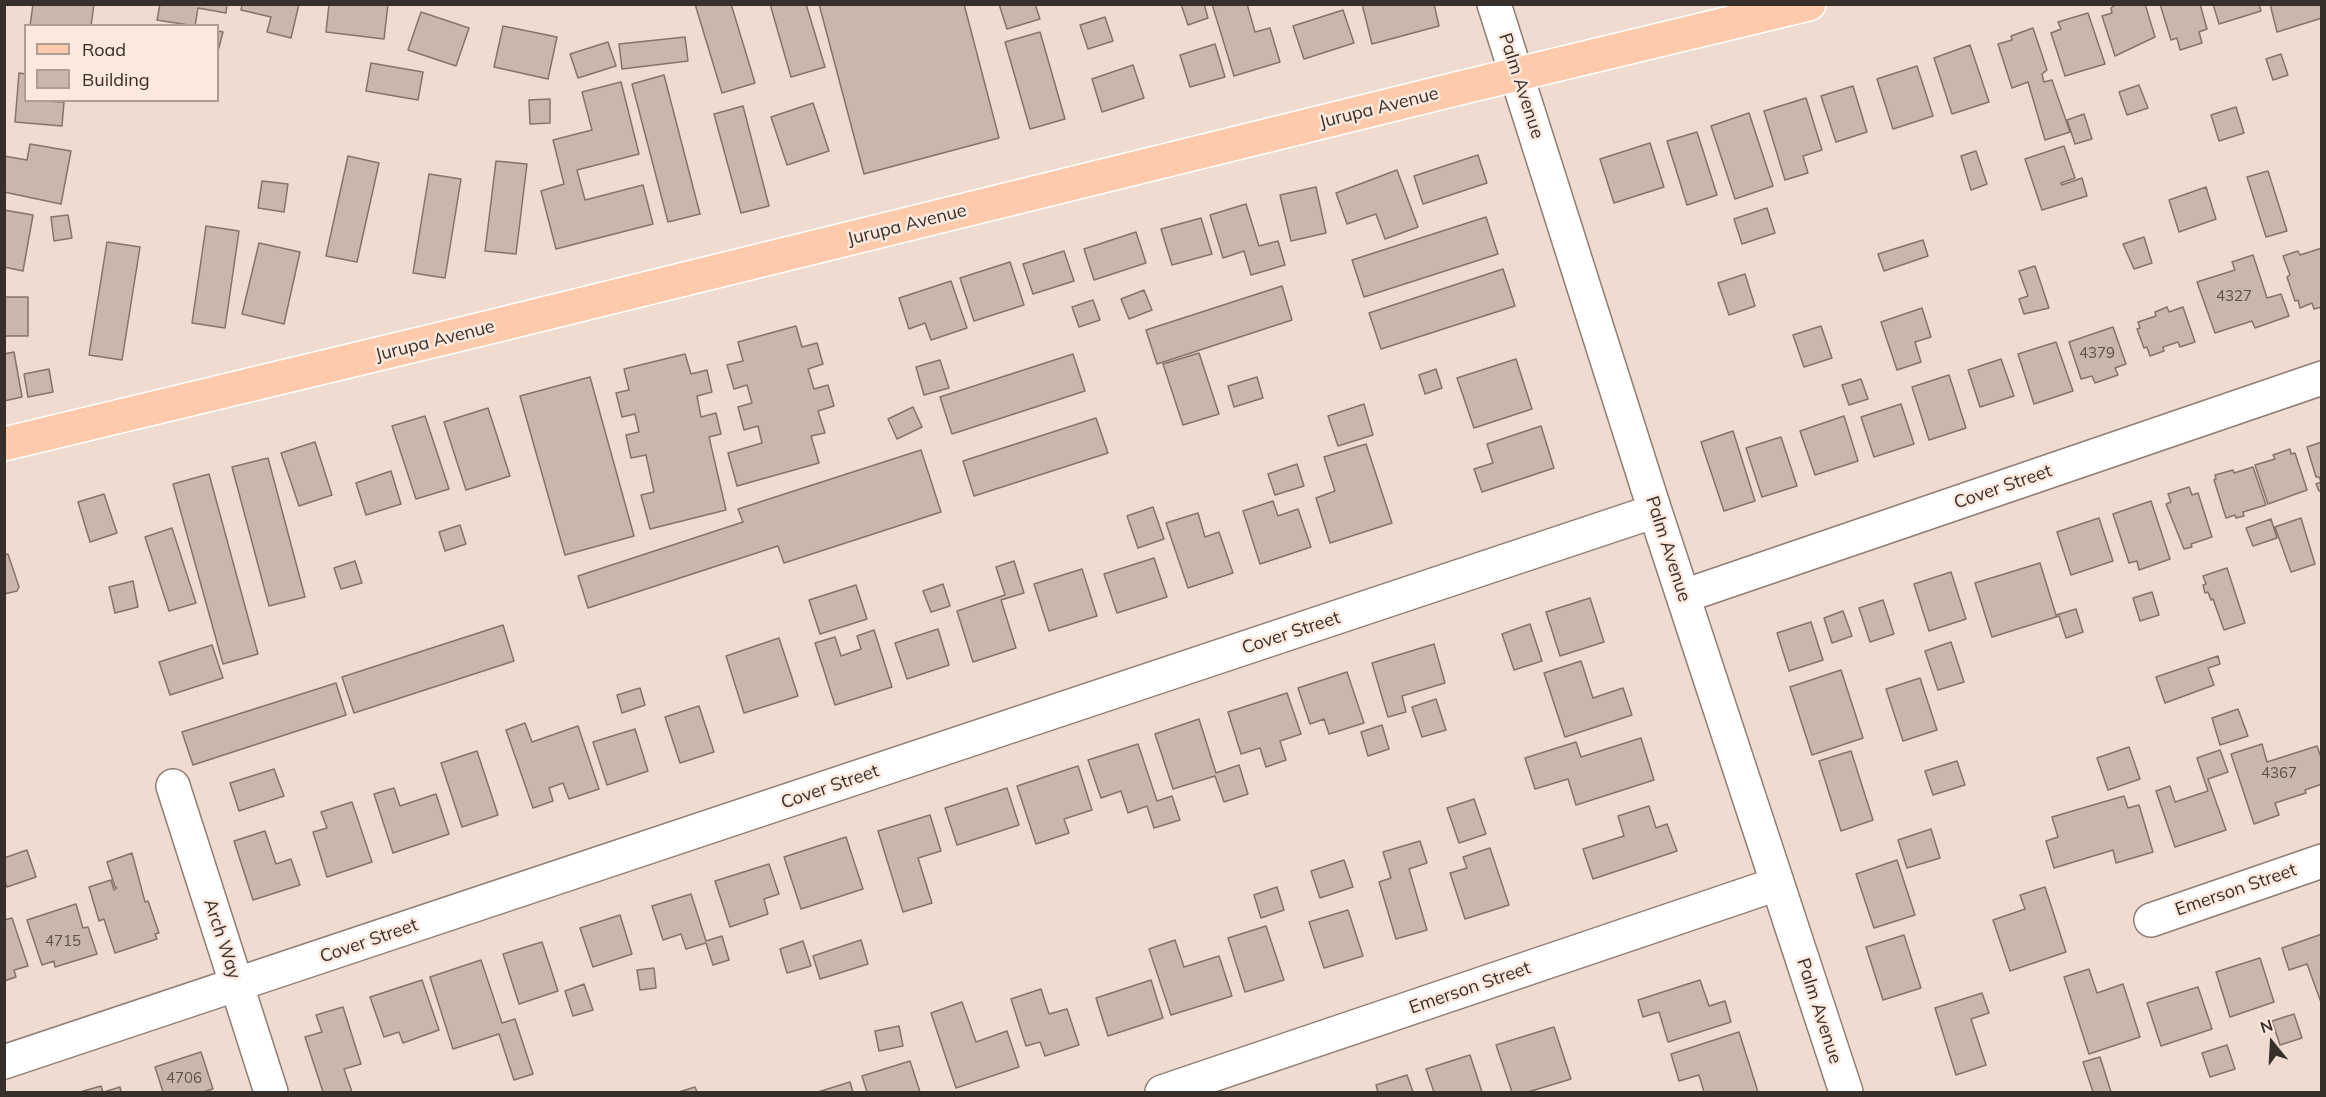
<!DOCTYPE html>
<style>
body{margin:0}
#map{position:relative;width:2326px;height:1097px;overflow:hidden;background:#efdbcf;font-family:Mulish,sans-serif}
canvas{display:block}
.frame{position:absolute;inset:0;border:6px solid #362f2a;pointer-events:none}
.legend{position:absolute;left:24px;top:24px;width:195px;height:78px;box-sizing:border-box;background:#fce8dc;border:2px solid #ad9e95;margin:0;padding:8px 10px;list-style:none;font-size:18px;color:#362f2a}
.legend li{display:flex;align-items:center;gap:12px;height:30px}
.legend b{width:30px;border:2px solid #ad9e95}
.north{position:absolute;left:2242px;top:1013px;width:60px;height:60px;-webkit-text-stroke:4px #fce8dc;paint-order:stroke;rotate:342deg;font-size:16px;font-weight:700;line-height:24px;text-align:center;color:#362f2a}
.north::after{content:'';display:block;margin:auto;width:21px;height:27px;background:#362f2a;clip-path:polygon(50% 0,100% 100%,50% 72%,0 100%)}
</style>
<div id="map">
<canvas width="2326" height="1097"></canvas>
<div class="frame"></div>
<ul class="legend">
<li><b style="height:8px;background:#fdcbab"></b>Road</li>
<li><b style="height:16px;background:#cab7ab"></b>Building</li>
</ul>
<div class="north">N</div>
</div>
<script>
const context = document.querySelector('canvas').getContext('2d');
context.lineJoin = 'round';
function paint(path, color) { context.fillStyle = color; context.fill(path, 'evenodd'); }
const toPath = rows => new Path2D(rows.map(r => 'M' + r).join(''));
function stroke(path, color, width, dash) { context.strokeStyle = color; context.lineWidth = width; context.lineCap = dash ? 'butt' : 'round'; context.setLineDash(dash || []); context.stroke(path); }
function drawText(font, color, halo, rows, align = 'center') {
  context.font = font + ' Mulish,sans-serif'; context.lineWidth = 5; context.setLineDash([]); context.textBaseline = 'middle'; context.strokeStyle = halo; context.fillStyle = color; for (const [text, x, y, turn = 0] of rows) {
    context.save(); context.translate(x, y); context.rotate((+turn || 0) * Math.PI / 180); context.textAlign = isNaN(turn) ? turn : align; if (halo) context.strokeText(text, 0, 0); context.fillText(text, 0, 0); context.restore();
  }
}
const building = toPath([
 [33,4,94,4,91,26,30,26,33,4],
 [160,4,227,4,226,13,198,8,195,26,157,20,160,4],
 [242,4,299,4,291,38,267,32,271,17,241,10,242,4],
 [329,4,388,4,384,39,326,32,329,4],
 [695,4,731,4,755,83,722,93,695,4],
 [770,4,806,4,825,67,791,77,770,4],
 [819,4,964,4,999,138,864,174,819,4],
 [999,4,1035,4,1040,19,1007,29,999,4],
 [1181,4,1204,4,1208,18,1188,25,1181,4],
 [1212,4,1247,4,1255,32,1270,28,1280,62,1234,76,1212,4],
 [1362,4,1434,4,1439,26,1372,44,1362,4],
 [2117,4,2145,4,2155,37,2115,56,2102,16,2112,13,2111,8,2117,4],
 [2160,4,2200,4,2207,29,2199,32,2202,43,2180,50,2177,38,2171,40,2160,4],
 [2213,4,2259,4,2261,11,2219,24,2213,4],
 [2270,4,2322,4,2322,18,2277,32,2270,4],
 [1343,10,1354,43,1304,59,1293,26,1343,10],
 [421,12,469,28,456,66,408,50,421,12],
 [2088,13,2105,64,2065,76,2051,33,2061,29,2058,22,2088,13],
 [1105,17,1113,41,1088,49,1080,25,1105,17],
 [503,26,557,37,548,79,494,67,503,26],
 [2033,28,2047,70,2042,74,2044,82,2052,80,2070,132,2045,140,2028,82,2012,88,1998,44,2012,40,2011,36,2033,28],
 [218,31,223,32,218,51,218,31],
 [1040,32,1065,119,1030,129,1005,42,1040,32],
 [685,37,688,61,622,69,619,44,685,37],
 [608,42,616,66,578,78,570,54,608,42],
 [1215,44,1225,77,1190,87,1180,55,1215,44],
 [1970,45,1989,102,1952,114,1934,58,1970,45],
 [2281,54,2288,75,2273,80,2266,59,2281,54],
 [371,63,423,72,418,100,366,91,371,63],
 [1133,65,1144,98,1102,112,1092,79,1133,65],
 [1917,66,1933,116,1893,129,1877,79,1917,66],
 [19,73,26,74,26,100,64,102,62,126,15,122,19,73],
 [664,75,700,214,668,222,632,84,664,75],
 [621,82,639,154,577,170,585,200,643,185,653,224,556,249,541,191,564,184,553,140,592,130,582,92,621,82],
 [2139,85,2148,108,2127,115,2119,92,2139,85],
 [1853,86,1867,132,1836,142,1821,96,1853,86],
 [1806,98,1822,150,1803,156,1808,173,1785,180,1764,111,1806,98],
 [550,99,550,123,530,124,529,100,550,99],
 [813,103,829,151,787,165,771,117,813,103],
 [743,106,769,206,741,213,714,114,743,106],
 [2236,107,2244,133,2219,141,2211,115,2236,107],
 [1749,113,1773,186,1735,199,1711,126,1749,113],
 [2084,114,2092,139,2075,144,2067,120,2084,114],
 [1697,132,1717,195,1687,205,1667,141,1697,132],
 [1650,143,1664,187,1614,203,1600,159,1650,143],
 [30,144,71,151,61,204,4,192,4,156,27,160,30,144],
 [2064,146,2075,178,2061,183,2062,185,2082,178,2087,196,2042,210,2025,159,2064,146],
 [1976,151,1987,184,1971,190,1961,156,1976,151],
 [1478,155,1487,183,1423,204,1414,176,1478,155],
 [348,156,379,163,357,262,326,256,348,156],
 [496,161,527,164,516,254,485,251,496,161],
 [1397,170,1418,227,1385,239,1376,214,1347,224,1336,193,1397,170],
 [2268,171,2287,231,2266,237,2247,177,2268,171],
 [429,174,461,179,445,278,413,273,429,174],
 [262,181,288,184,284,212,258,208,262,181],
 [1316,187,1326,233,1291,241,1280,195,1316,187],
 [2206,187,2216,219,2179,232,2169,200,2206,187],
 [1246,204,1259,246,1278,241,1285,265,1251,275,1244,251,1223,258,1210,215,1246,204],
 [1767,208,1775,233,1742,244,1734,219,1767,208],
 [4,210,33,215,23,271,4,267,4,210],
 [68,215,72,238,54,241,51,217,68,215],
 [1486,217,1498,254,1364,297,1352,260,1486,217],
 [1201,218,1212,254,1172,265,1161,229,1201,218],
 [206,226,239,231,225,328,192,323,206,226],
 [1136,232,1146,263,1094,280,1084,249,1136,232],
 [2144,237,2152,263,2134,269,2123,244,2144,237],
 [1923,240,1928,256,1884,271,1878,254,1923,240],
 [107,242,140,247,122,360,89,355,107,242],
 [259,243,300,252,284,324,242,314,259,243],
 [2322,248,2322,307,2314,309,2312,303,2300,308,2298,300,2295,301,2287,277,2290,275,2283,256,2298,251,2300,255,2322,248],
 [1064,251,1074,281,1033,294,1023,264,1064,251],
 [2253,255,2267,298,2281,294,2289,316,2255,328,2252,321,2215,333,2197,282,2235,270,2232,262,2253,255],
 [1010,262,1024,305,974,321,960,278,1010,262],
 [2035,266,2049,308,2024,314,2019,299,2028,296,2019,271,2035,266],
 [1503,269,1515,306,1381,349,1369,313,1503,269],
 [1745,274,1755,306,1729,315,1718,283,1745,274],
 [951,281,967,328,931,340,925,323,909,329,899,298,951,281],
 [1282,286,1292,320,1157,364,1146,330,1282,286],
 [1144,290,1152,310,1129,319,1121,299,1144,290],
 [4,297,28,297,28,336,4,336,4,297],
 [1093,300,1100,320,1079,327,1072,307,1093,300],
 [2167,307,2169,312,2183,307,2195,342,2180,347,2178,342,2163,347,2164,351,2150,356,2147,347,2144,348,2137,329,2140,328,2138,322,2156,316,2155,312,2167,307],
 [1922,308,1931,337,1915,342,1921,362,1897,370,1881,322,1922,308],
 [796,326,802,347,817,343,823,364,808,369,814,389,828,385,834,406,818,411,825,433,811,436,819,463,737,486,728,453,762,443,758,426,744,430,738,407,752,403,747,385,734,389,727,365,743,361,738,342,796,326],
 [1821,326,1832,358,1804,367,1793,335,1821,326],
 [2113,327,2126,364,2115,368,2118,375,2095,383,2092,376,2081,379,2069,342,2113,327],
 [2056,342,2073,391,2034,404,2018,354,2056,342],
 [14,352,22,397,4,401,4,354,14,352],
 [1199,353,1219,414,1183,425,1163,364,1199,353],
 [685,354,691,374,707,370,712,392,697,396,701,417,716,413,721,434,709,437,726,510,650,529,641,495,654,492,646,455,631,458,626,435,639,432,635,414,622,417,616,393,629,390,624,369,685,354],
 [1073,354,1085,391,952,434,940,397,1073,354],
 [1516,359,1532,409,1474,428,1457,378,1516,359],
 [2001,359,2014,396,1980,407,1968,370,2001,359],
 [940,360,949,388,924,395,916,367,940,360],
 [49,369,53,392,28,397,24,374,49,369],
 [1436,369,1442,388,1425,394,1419,375,1436,369],
 [1949,375,1966,428,1929,440,1912,387,1949,375],
 [590,377,634,536,565,555,520,396,590,377],
 [1257,377,1263,398,1234,407,1228,386,1257,377],
 [1861,379,1868,399,1849,405,1842,385,1861,379],
 [1364,404,1373,435,1338,446,1328,416,1364,404],
 [1901,404,1914,444,1874,457,1861,417,1901,404],
 [913,407,922,427,897,439,888,419,913,407],
 [488,408,510,476,466,490,444,422,488,408],
 [425,416,449,489,416,499,392,426,425,416],
 [1844,416,1858,461,1815,475,1800,431,1844,416],
 [1096,418,1108,453,974,496,963,461,1096,418],
 [1541,426,1554,468,1482,492,1474,469,1493,463,1487,444,1541,426],
 [1733,431,1755,501,1724,511,1701,442,1733,431],
 [1781,437,1797,486,1762,497,1746,448,1781,437],
 [315,442,332,495,299,506,281,453,315,442],
 [2322,442,2322,491,2319,491,2316,484,2321,482,2319,477,2316,477,2307,447,2322,442],
 [1366,444,1392,523,1330,543,1316,498,1335,491,1324,457,1366,444],
 [2290,449,2291,454,2295,453,2307,490,2268,504,2255,465,2275,459,2273,455,2290,449],
 [921,450,941,512,784,563,778,546,588,608,578,576,743,522,738,509,921,450],
 [268,458,305,597,269,606,232,467,268,458],
 [1297,464,1304,486,1275,495,1268,474,1297,464],
 [2253,467,2266,505,2243,512,2244,516,2236,518,2235,515,2226,518,2214,480,2216,479,2215,475,2233,470,2234,473,2253,467],
 [391,471,401,504,366,515,356,483,391,471],
 [209,474,258,654,223,664,173,484,209,474],
 [2189,487,2192,495,2198,493,2212,537,2191,544,2192,547,2184,549,2166,504,2171,502,2168,494,2189,487],
 [104,494,117,533,90,542,78,502,104,494],
 [1273,501,1278,516,1298,509,1311,547,1260,564,1243,511,1273,501],
 [2151,501,2170,559,2139,570,2137,561,2129,563,2113,514,2151,501],
 [1153,507,1164,539,1138,548,1127,516,1153,507],
 [1198,513,1205,537,1219,532,1233,573,1188,588,1166,523,1198,513],
 [2099,518,2113,561,2071,575,2057,532,2099,518],
 [2301,518,2315,564,2291,572,2275,527,2301,518],
 [2271,519,2277,538,2253,546,2246,528,2271,519],
 [460,525,466,544,445,551,439,532,460,525],
 [172,528,196,603,169,611,145,537,172,528],
 [8,554,19,587,17,591,4,594,4,555,8,554],
 [1154,558,1167,597,1117,613,1104,574,1154,558],
 [355,561,362,583,341,589,334,568,355,561],
 [1014,561,1024,593,1001,600,1016,648,973,662,957,611,1005,595,996,567,1014,561],
 [2040,563,2056,615,2076,609,2083,632,2066,638,2059,616,1992,637,1975,583,2040,563],
 [2227,568,2245,623,2224,630,2213,599,2211,600,2208,592,2205,593,2203,585,2206,584,2203,576,2227,568],
 [1082,569,1097,616,1049,631,1034,584,1082,569],
 [1951,572,1966,619,1929,631,1914,584,1951,572],
 [133,581,138,607,115,613,109,587,133,581],
 [943,584,950,606,931,612,923,591,943,584],
 [856,585,867,619,820,634,809,600,856,585],
 [2152,592,2159,615,2140,621,2133,598,2152,592],
 [1590,598,1604,642,1560,656,1546,612,1590,598],
 [1883,600,1894,634,1870,642,1859,608,1883,600],
 [1843,611,1852,636,1832,643,1824,618,1843,611],
 [1811,622,1823,660,1789,671,1777,633,1811,622],
 [1530,624,1542,661,1514,670,1502,634,1530,624],
 [503,625,514,661,354,713,342,677,503,625],
 [938,629,949,665,907,679,895,643,938,629],
 [874,630,892,687,835,705,815,643,835,637,841,656,861,649,857,636,874,630],
 [779,638,798,696,744,713,726,656,779,638],
 [1951,642,1964,682,1938,690,1925,651,1951,642],
 [1434,644,1445,683,1402,696,1406,712,1388,717,1372,663,1434,644],
 [212,645,223,678,170,695,159,662,212,645],
 [2218,656,2220,664,2208,668,2214,685,2165,703,2156,677,2218,656],
 [1581,661,1593,698,1623,688,1632,715,1565,737,1544,673,1581,661],
 [1841,670,1863,738,1812,755,1790,687,1841,670],
 [1347,672,1364,723,1329,734,1324,719,1310,724,1298,688,1347,672],
 [1920,678,1937,730,1903,741,1886,689,1920,678],
 [336,683,346,715,193,765,182,732,336,683],
 [640,688,645,705,622,713,617,695,640,688],
 [1287,693,1301,734,1280,741,1286,760,1266,767,1260,748,1241,754,1228,712,1287,693],
 [1436,699,1446,730,1422,737,1412,707,1436,699],
 [699,706,714,752,680,763,665,717,699,706],
 [2238,709,2248,736,2220,745,2212,718,2238,709],
 [1199,719,1216,773,1239,765,1248,794,1224,802,1215,776,1173,789,1155,734,1199,719],
 [525,723,532,742,578,726,599,789,569,799,563,783,549,788,553,801,533,808,506,730,525,723],
 [1382,725,1389,749,1368,756,1361,732,1382,725],
 [635,729,648,771,607,785,593,742,635,729],
 [1641,738,1654,780,1576,805,1568,779,1535,789,1525,758,1576,742,1581,757,1641,738],
 [1138,744,1157,801,1172,796,1180,820,1154,828,1147,806,1128,813,1121,791,1101,798,1088,760,1138,744],
 [2262,744,2267,762,2317,746,2322,760,2322,784,2305,790,2306,793,2275,803,2279,815,2254,824,2231,754,2262,744],
 [2129,747,2140,779,2108,790,2097,758,2129,747],
 [2220,750,2228,772,2208,779,2226,830,2175,847,2156,791,2170,786,2175,802,2208,791,2197,758,2220,750],
 [477,751,498,815,462,827,441,763,477,751],
 [1851,751,1873,820,1841,831,1819,761,1851,751],
 [1957,761,1965,785,1933,795,1925,771,1957,761],
 [1078,766,1092,810,1064,819,1069,833,1036,844,1017,786,1078,766],
 [274,769,284,796,239,811,230,783,274,769],
 [394,788,400,806,436,794,449,834,393,853,374,794,394,788],
 [1007,788,1019,825,957,845,945,808,1007,788],
 [2124,796,2128,808,2139,805,2153,852,2116,863,2113,850,2054,868,2046,841,2058,837,2052,817,2124,796],
 [1474,799,1486,834,1459,843,1447,808,1474,799],
 [352,802,372,862,327,877,313,832,327,828,321,812,352,802],
 [1649,806,1656,828,1667,824,1677,851,1593,879,1583,849,1624,836,1618,816,1649,806],
 [930,815,941,851,918,858,932,903,903,912,878,831,930,815],
 [1931,829,1940,858,1907,868,1898,840,1931,829],
 [265,831,276,864,291,859,300,885,253,900,234,841,265,831],
 [846,837,863,889,801,909,784,857,846,837],
 [1420,841,1427,863,1409,869,1427,930,1396,939,1379,882,1391,878,1383,852,1420,841],
 [1490,848,1509,905,1465,919,1450,873,1467,868,1463,857,1490,848],
 [27,850,36,877,7,887,4,879,4,858,27,850],
 [132,853,145,902,148,901,159,933,155,934,157,939,115,953,104,919,99,921,89,887,111,880,114,890,117,888,115,887,107,862,132,853],
 [1344,860,1353,887,1320,898,1311,871,1344,860],
 [1897,860,1915,915,1874,928,1856,874,1897,860],
 [769,864,779,894,764,899,768,914,730,927,715,881,769,864],
 [1277,887,1284,910,1261,918,1254,895,1277,887],
 [2045,887,2066,952,2010,971,1993,920,2025,909,2020,895,2045,887],
 [691,894,706,941,722,936,729,960,713,965,706,943,686,949,681,934,663,940,652,906,691,894],
 [76,904,83,928,88,927,97,954,55,967,54,961,42,965,27,920,76,904],
 [1348,910,1363,956,1324,968,1309,922,1348,910],
 [620,915,632,954,593,967,580,928,620,915],
 [12,918,28,966,14,970,16,977,4,981,4,920,12,918],
 [1266,926,1284,980,1245,992,1228,938,1266,926],
 [2322,934,2322,1005,2307,964,2289,970,2282,948,2322,934],
 [1904,935,1921,988,1883,1000,1866,947,1904,935],
 [861,940,868,964,820,979,813,956,861,940],
 [1175,940,1184,967,1219,956,1232,996,1171,1015,1149,949,1175,940],
 [803,941,811,966,787,973,780,949,803,941],
 [542,942,558,991,519,1004,503,954,542,942],
 [2260,958,2274,1002,2230,1017,2216,972,2260,958],
 [481,960,502,1023,515,1019,533,1074,514,1080,499,1034,453,1049,430,977,481,960],
 [654,968,656,988,640,990,637,970,654,968],
 [2089,969,2097,993,2123,984,2140,1037,2089,1054,2064,977,2089,969],
 [422,980,439,1030,403,1043,399,1032,384,1037,370,997,422,980],
 [1151,980,1163,1018,1108,1036,1096,998,1151,980],
 [1700,980,1709,1006,1725,1001,1731,1022,1668,1042,1659,1012,1643,1017,1638,1000,1700,980],
 [584,984,593,1010,573,1016,565,991,584,984],
 [2198,987,2212,1029,2161,1046,2147,1003,2198,987],
 [1041,989,1049,1014,1067,1009,1079,1045,1045,1056,1040,1042,1026,1046,1011,999,1041,989],
 [1982,993,1989,1013,1971,1019,1986,1065,1956,1075,1935,1008,1982,993],
 [962,1002,976,1042,1007,1031,1019,1067,956,1088,931,1013,962,1002],
 [343,1007,361,1064,344,1069,352,1092,323,1092,305,1037,322,1032,316,1015,343,1007],
 [2294,1014,2302,1038,2280,1045,2272,1021,2294,1014],
 [899,1026,903,1046,879,1051,875,1031,899,1026],
 [1554,1027,1571,1079,1528,1092,1512,1092,1496,1045,1554,1027],
 [1739,1032,1758,1092,1704,1092,1699,1075,1679,1081,1671,1054,1739,1032],
 [2227,1045,2235,1069,2210,1077,2202,1053,2227,1045],
 [201,1052,213,1089,203,1092,163,1092,155,1067,201,1052],
 [1470,1055,1482,1092,1434,1092,1426,1069,1470,1055],
 [2100,1057,2111,1092,2093,1092,2083,1062,2100,1057],
 [910,1061,920,1092,867,1092,862,1076,910,1061],
 [1407,1075,1413,1092,1378,1092,1376,1085,1407,1075],
 [850,1082,853,1092,818,1092,850,1082],
 [101,1086,103,1092,80,1092,101,1086],
 [120,1087,121,1092,104,1092,120,1087],
 [695,1087,697,1092,679,1092,695,1087]
]);
const minor = toPath([
 [1494,4,1655,511,1846,1092],
 [1684,596,2322,378],
 [173,786,271,1092],
 [2151,920,2322,861],
 [4,1062,1655,511],
 [1162,1092,1777,884]
]);
const major = toPath([
 [4,444,486,328,1464,87,1809,4]
]);
const numberNames = [
 ["4327",2234,296],
 ["4379",2097,353],
 ["4367",2279,773],
 ["4715",63,941],
 ["4706",184,1078]
];
const streetNames = [
 ["Palm Avenue",1521,86,72],
 ["Jurupa Avenue",1379,108,-14],
 ["Jurupa Avenue",907,225,-14],
 ["Jurupa Avenue",435,341,-14],
 ["Cover Street",2003,487,-19],
 ["Palm Avenue",1668,549,72],
 ["Cover Street",1291,633,-18],
 ["Cover Street",830,787,-19],
 ["Emerson Street",2236,890,-19],
 ["Arch Way",222,939,72],
 ["Cover Street",369,941,-19],
 ["Emerson Street",1470,988,-19],
 ["Palm Avenue",1819,1011,72]
];
paint(building, '#cab7ab');
stroke(building, '#857369', 1.5);
stroke(minor, '#907e74', 36);
stroke(major, '#fff', 36);
stroke(minor, '#fff', 33);
stroke(major, '#fdcbab', 33);
drawText('15px', '#5b514a', null, numberNames);
drawText('18px', '#362f2a', '#fce8dc', streetNames);
</script>
